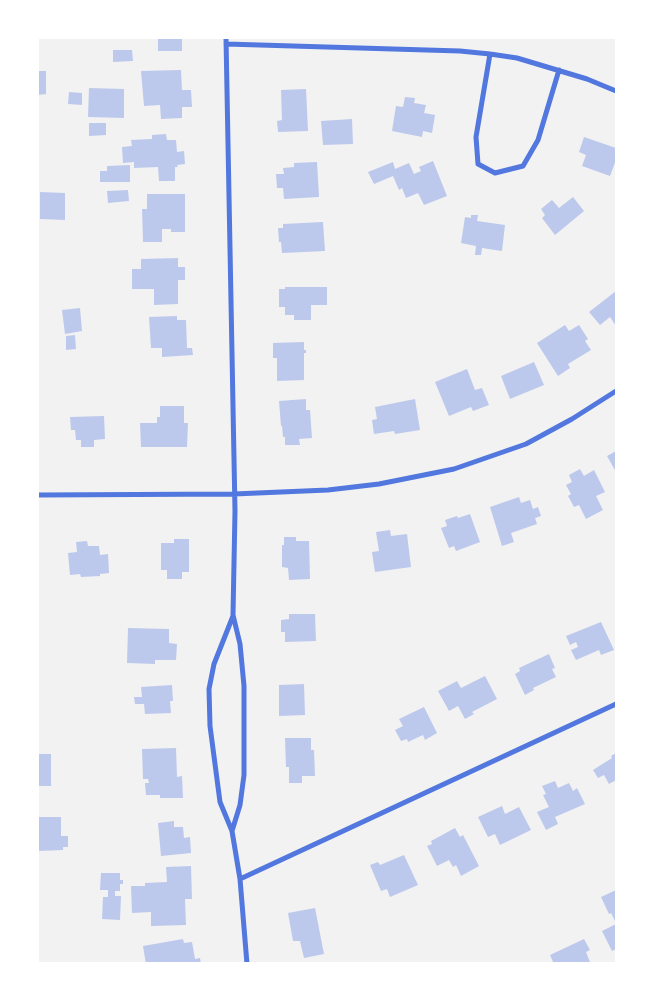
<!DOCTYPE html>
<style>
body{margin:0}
#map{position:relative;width:654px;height:1001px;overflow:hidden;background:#f2f2f2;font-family:"IBM Plex Sans",sans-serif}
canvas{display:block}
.frame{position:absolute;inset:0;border:39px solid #fff;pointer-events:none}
</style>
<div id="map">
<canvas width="654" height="1001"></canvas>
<div class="frame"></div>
</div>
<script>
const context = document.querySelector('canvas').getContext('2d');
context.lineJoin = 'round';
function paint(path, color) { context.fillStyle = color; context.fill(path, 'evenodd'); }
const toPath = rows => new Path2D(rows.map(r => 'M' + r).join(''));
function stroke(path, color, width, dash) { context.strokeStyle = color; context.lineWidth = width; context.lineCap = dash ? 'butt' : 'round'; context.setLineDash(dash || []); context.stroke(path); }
const building = toPath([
 [158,38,182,38,182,51,158,51],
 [113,50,132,50,133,61,113,62],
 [181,70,182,90,191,90,192,107,182,107,182,118,161,119,160,105,144,106,141,71],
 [38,71,46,71,46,94,38,95],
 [89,88,124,89,124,118,88,117],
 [306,89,308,131,278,132,277,121,282,120,281,90],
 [69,92,82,93,82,105,68,104],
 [405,97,415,98,414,103,426,105,424,113,435,115,432,133,423,131,422,137,392,131,396,106,403,107],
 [352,119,353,144,323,145,321,121],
 [89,123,106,123,106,135,89,136],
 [166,134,167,140,176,140,177,152,184,151,185,164,177,165,178,167,175,167,175,181,159,181,158,167,134,168,134,162,123,163,122,147,132,146,131,140,152,139,152,135],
 [584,137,616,148,616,160,610,176,582,166,586,155,579,152],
 [433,161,447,196,424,205,418,193,406,198,402,188,399,190,393,176,374,184,368,172,393,162,395,169,409,163,414,174,421,171,419,167],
 [317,162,319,197,284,199,283,188,277,188,276,174,284,174,283,168,294,167,294,163],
 [130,165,130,182,100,182,100,171,107,171,107,166],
 [128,190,129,201,108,203,107,191],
 [40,192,65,193,65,220,40,219],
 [147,194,185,194,185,232,171,232,171,229,162,229,162,242,143,242,142,209,147,209],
 [573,197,584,211,555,235,542,218,545,215,541,209,552,200,559,208],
 [471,215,478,215,477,221,505,225,502,251,482,248,481,255,475,255,476,246,461,243,465,217,471,218],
 [323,222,325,251,282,253,281,242,279,242,278,228,283,228,283,224],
 [178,258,178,267,185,267,185,280,178,280,178,304,154,305,154,289,132,289,132,269,141,269,141,259],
 [285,287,327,287,327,305,311,305,311,320,294,320,294,315,285,315,285,307,279,307,279,289,285,289],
 [616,291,616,326,610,317,600,325,589,312],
 [80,308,82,331,65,334,62,310],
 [177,316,177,320,186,320,187,348,192,348,193,355,162,357,162,348,151,348,149,317],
 [565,325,569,331,579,325,588,339,585,341,591,350,568,364,570,368,558,376,537,343],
 [75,335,76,349,66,350,66,336],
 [304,342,304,350,306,350,306,353,304,353,304,380,277,381,277,358,273,358,273,343],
 [534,362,544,385,510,399,501,376],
 [467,369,475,390,482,388,489,405,473,411,471,407,449,416,435,382],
 [306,399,306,410,310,410,312,438,299,439,300,445,285,445,285,437,283,437,282,426,281,426,279,401],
 [415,399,420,430,395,434,394,431,374,434,372,420,377,419,375,407],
 [160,406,184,406,184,423,188,423,187,447,141,447,140,423,157,423,157,417,160,417],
 [104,416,105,439,94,440,94,447,81,447,81,440,76,440,75,430,71,430,70,417],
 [616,451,616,472,607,456],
 [580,469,584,476,594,470,605,492,596,496,603,510,586,519,579,505,574,507,568,496,571,494,566,485,572,482,569,475],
 [519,497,521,503,530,500,533,509,538,507,541,516,535,518,537,524,511,533,514,542,502,546,490,507],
 [470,514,480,542,456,551,454,546,449,548,441,528,447,526,445,520,457,516,458,518],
 [390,530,391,536,407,534,411,567,375,572,372,552,379,551,376,532],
 [284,537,296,537,296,541,309,541,310,579,289,580,288,568,282,567,282,545,284,545],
 [174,539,189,539,189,572,182,572,182,579,167,579,167,570,161,570,161,543,174,543],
 [87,541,88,546,99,546,100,555,108,554,109,573,100,574,100,576,81,577,80,574,70,575,68,553,77,552,76,542],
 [289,614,315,614,316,641,285,642,285,632,281,632,281,620,289,619],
 [601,622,614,650,601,655,599,650,576,660,571,650,578,647,576,642,570,645,566,636],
 [128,628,169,629,169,643,177,644,176,660,155,660,155,664,127,663],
 [549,654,555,668,552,669,556,677,533,688,534,690,525,695,515,674,520,671,519,668],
 [485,676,497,699,472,712,474,714,465,719,458,706,449,711,438,691,457,681,461,688],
 [304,684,305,715,279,716,279,685],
 [172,685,173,701,170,701,171,713,145,714,144,704,135,704,134,697,142,697,141,687],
 [424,707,437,733,425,740,423,735,408,742,407,739,401,741,395,730,403,726,399,719],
 [285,738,311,738,311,750,314,750,315,776,302,776,302,783,289,783,289,767,286,767],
 [176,748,177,777,182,776,183,798,160,798,160,795,146,795,145,783,149,783,148,779,143,779,142,749],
 [616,753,616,780,609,784,604,775,598,778,593,770,612,758,611,756],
 [38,754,51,754,51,786,38,786],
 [555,781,558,788,569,783,573,791,577,788,585,804,555,817,558,824,546,830,537,812,549,807,543,795,546,794,542,786],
 [502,806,505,814,519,807,531,830,500,845,495,834,488,837,478,817],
 [38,817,61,817,61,836,68,836,68,847,63,847,63,850,38,851],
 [174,821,174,827,183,827,184,838,190,837,191,853,161,856,158,823],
 [455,828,460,837,463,835,479,866,461,876,456,865,453,867,449,860,437,866,427,846,432,844,431,841],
 [404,855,418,885,390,897,387,889,381,891,370,865,378,862,380,865],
 [191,866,192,899,185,899,186,925,151,926,151,912,132,913,131,886,145,886,145,883,167,882,166,867],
 [101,873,120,873,120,880,123,880,123,884,120,884,120,891,115,891,115,896,121,896,120,920,102,919,103,897,108,897,108,890,100,890],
 [616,890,616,923,611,913,609,914,601,897],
 [315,908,324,954,304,958,300,941,293,941,288,913],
 [616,924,616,949,612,951,602,931],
 [183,939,184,943,192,942,195,959,200,958,201,964,146,964,143,946],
 [584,939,590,950,586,952,590,962,587,964,554,964,550,955]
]);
const minor = toPath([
 [226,38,235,511,233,615,240,644,244,686,244,775,240,805,232,831],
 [226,44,460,51,490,54,517,58,587,79,616,91],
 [490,54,476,137,478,164,495,173,523,166,538,140,559,70],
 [38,495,234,494,328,490,379,484,454,469,526,444,572,419,616,391],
 [233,616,214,664,209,689,210,726,220,802,232,831,240,879,247,964],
 [240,879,616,704]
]);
paint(building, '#bdc9ec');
stroke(minor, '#5277de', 5);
</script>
